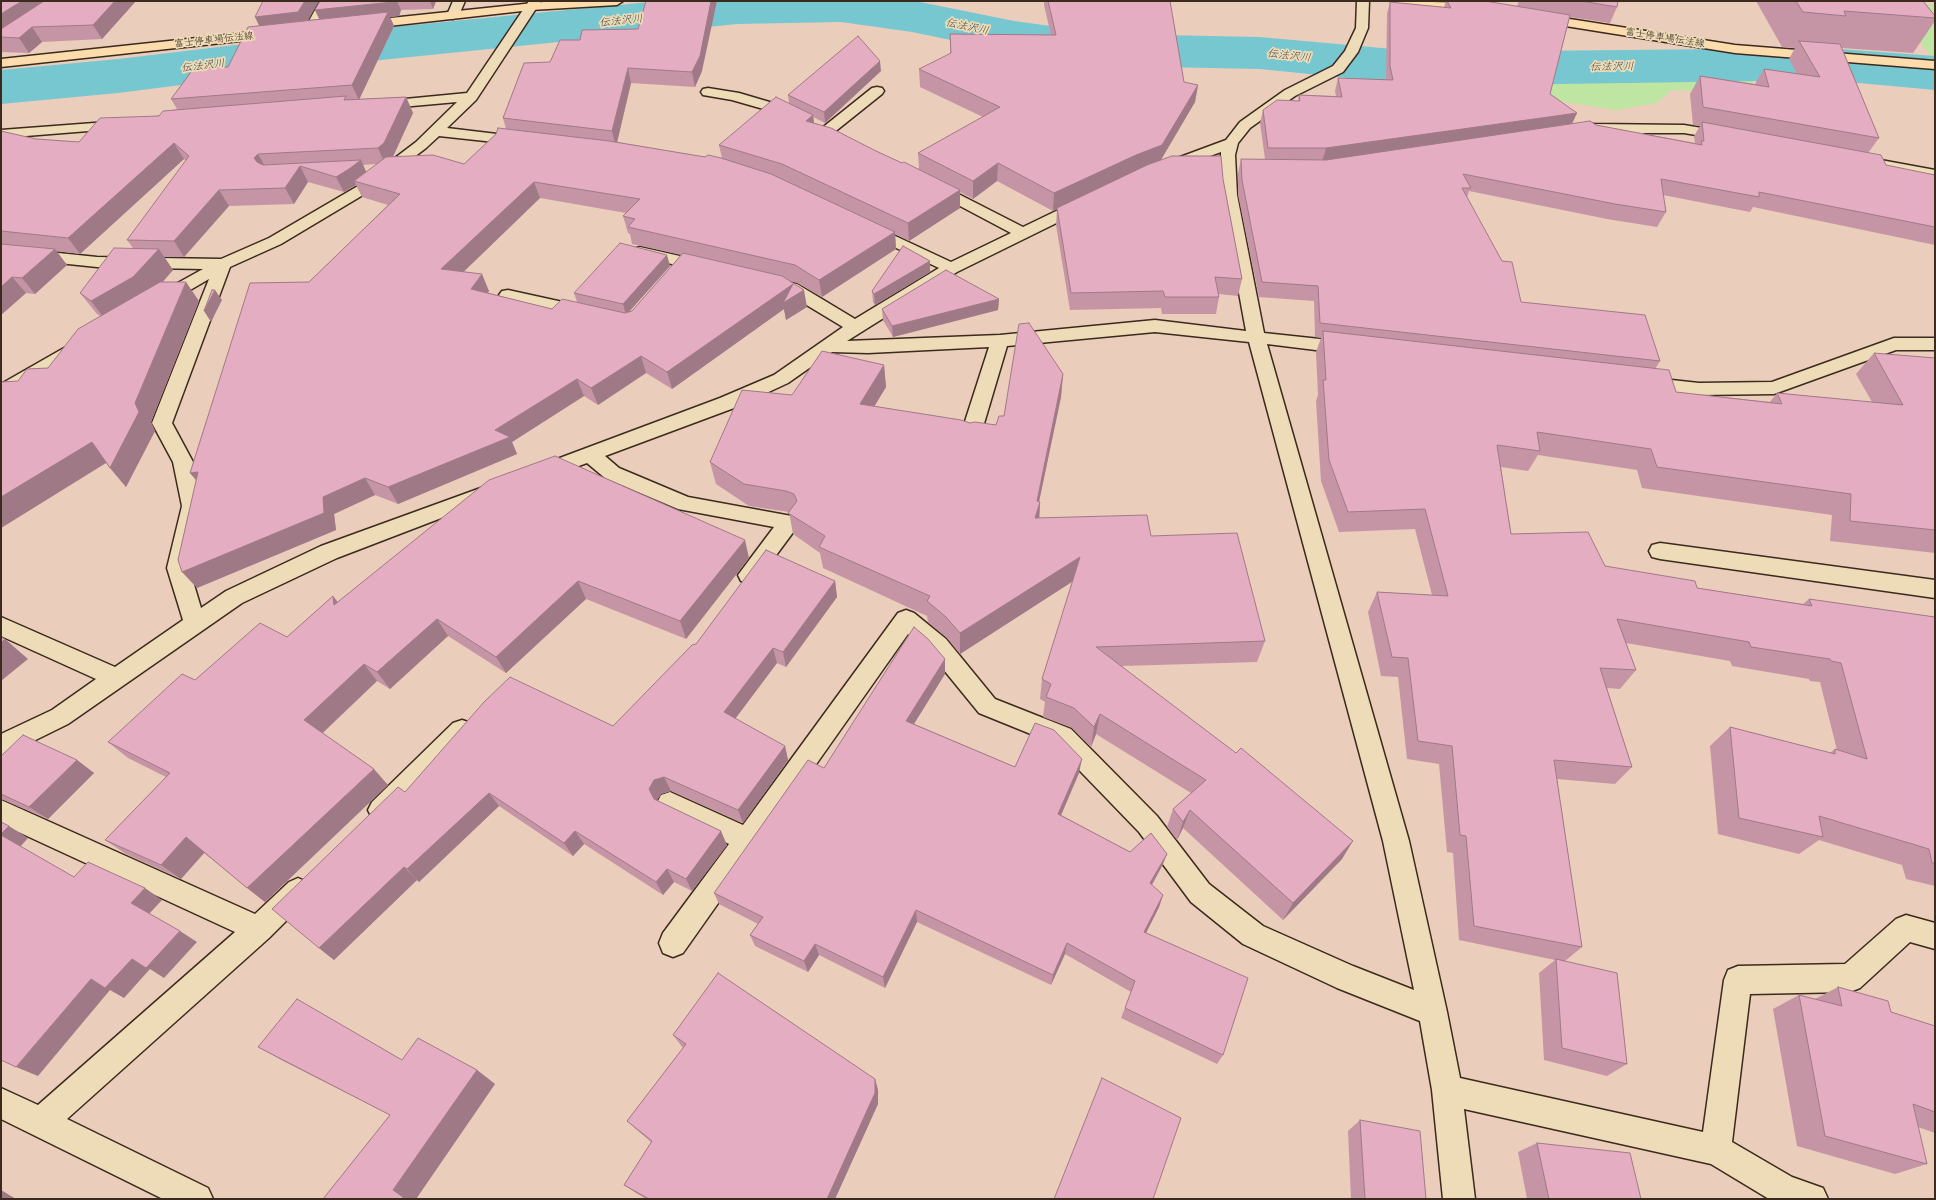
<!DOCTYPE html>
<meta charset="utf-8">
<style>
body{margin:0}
#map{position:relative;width:1936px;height:1200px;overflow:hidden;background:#ebcdbb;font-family:"Shantell Sans",sans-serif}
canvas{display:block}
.frame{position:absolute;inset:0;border:2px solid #3b2a1e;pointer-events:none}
</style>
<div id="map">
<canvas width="1936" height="1200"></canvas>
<div class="frame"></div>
</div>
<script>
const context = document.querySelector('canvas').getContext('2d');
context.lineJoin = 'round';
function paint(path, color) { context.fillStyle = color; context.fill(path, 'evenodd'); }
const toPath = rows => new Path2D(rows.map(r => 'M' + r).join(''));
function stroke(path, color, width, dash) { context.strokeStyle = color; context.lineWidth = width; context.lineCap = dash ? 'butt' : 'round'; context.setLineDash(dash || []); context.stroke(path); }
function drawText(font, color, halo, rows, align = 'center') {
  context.font = font + ' "Shantell Sans","Klee One",sans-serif'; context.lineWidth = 3.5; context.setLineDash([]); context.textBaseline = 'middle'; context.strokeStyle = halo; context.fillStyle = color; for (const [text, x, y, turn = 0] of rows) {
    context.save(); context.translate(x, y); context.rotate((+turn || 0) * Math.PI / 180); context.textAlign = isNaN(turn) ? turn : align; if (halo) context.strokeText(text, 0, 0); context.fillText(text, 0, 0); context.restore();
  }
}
const green = toPath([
 [1889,1,1935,5,1935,59,1933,59],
 [1656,55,1748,66,1754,87,1735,93,1672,90,1657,103,1616,110,1554,100,1518,84,1532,64]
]);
const river = toPath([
 [660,1,915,1,1014,21,1110,34,1260,37,1426,52,1826,48,1935,56,1935,90,1826,80,1426,86,1260,69,1110,66,1014,53,912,32,841,22,737,24,361,62,118,93,1,104,1,70,118,59,361,30,660,1]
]);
const minor = toPath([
 [320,1,332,1,315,33,305,33,304,30,320,1],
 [453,1,465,1,459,15,453,19,447,15,453,1],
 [529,1,541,1,476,100,447,128,522,137,527,138,529,141,527,144,522,145,439,136,426,148,368,192,281,244,230,267,172,423,193,462,202,506,189,568,201,608,226,591,321,546,489,485,496,487,499,492,496,497,337,558,242,603,68,724,1,757,1,734,52,710,96,679,1,636,1,617,115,667,183,620,167,568,182,506,173,462,152,423,209,279,168,303,162,304,156,303,153,299,156,295,203,269,97,267,1,257,1,247,97,257,221,259,269,238,358,186,416,142,457,102,379,109,374,108,372,105,374,102,467,93,529,1],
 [1357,1,1369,1,1368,28,1358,52,1343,72,1295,96,1250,128,1238,143,1235,155,1237,195,1264,333,1348,342,1354,344,1357,348,1354,352,1348,354,1267,344,1409,841,1447,1012,1460,1078,1703,1132,1724,980,1728,970,1738,966,1845,964,1896,919,1906,915,1935,923,1935,949,1910,942,1860,988,1850,992,1750,994,1732,1142,1792,1177,1823,1188,1828,1199,1769,1199,1711,1164,1464,1109,1475,1199,1443,1199,1432,1090,1420,1021,1337,988,1243,944,1191,902,1139,832,1053,743,979,713,930,653,908,634,683,953,673,957,663,953,659,943,663,933,729,844,661,811,657,803,661,795,670,792,743,825,898,613,906,610,914,613,946,639,995,699,1071,729,1157,816,1209,884,1263,926,1353,966,1414,990,1383,841,1249,342,1155,332,1007,346,980,437,977,442,970,444,963,442,960,437,989,347,868,353,832,352,788,383,734,408,605,456,619,468,688,497,797,517,800,522,797,527,757,581,749,583,741,581,738,575,774,527,678,509,605,478,587,463,540,480,533,478,530,473,533,468,720,398,774,375,843,327,785,292,772,289,770,285,772,281,778,280,797,284,855,319,939,268,864,233,862,230,864,227,870,225,876,227,951,262,1011,233,928,189,925,186,928,183,933,181,1023,227,1077,201,1089,201,1091,204,1089,207,957,272,847,341,1000,335,1155,320,1246,331,1221,195,1221,152,1169,171,1164,169,1161,166,1164,163,1226,140,1240,122,1285,90,1333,66,1345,51,1356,28,1357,1],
 [877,87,882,88,884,91,882,94,832,134,822,134,820,131,822,128,872,88,877,87],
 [708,88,739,93,800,111,802,114,800,117,795,118,732,100,703,95,701,92,703,89,708,88],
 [121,121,126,122,128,125,126,128,1,138,1,130,121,121],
 [1594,124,1684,125,1726,132,1731,133,1733,136,1731,139,1726,140,1684,133,1582,133,1577,132,1575,129,1577,126,1594,124],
 [1859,156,1935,170,1935,180,1854,163,1852,160,1854,157,1859,156],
 [640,247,711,263,713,267,711,271,705,272,634,255,632,252,634,249,640,247],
 [508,290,590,308,593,312,590,316,584,317,502,299,499,295,502,291,508,290],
 [1894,338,1935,338,1935,350,1896,350,1774,394,1699,395,1644,389,1637,387,1635,383,1637,379,1644,377,1699,383,1772,382,1894,338],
 [77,342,83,344,86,348,83,352,8,396,1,398,1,384,71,344,77,342],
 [1660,543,1935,580,1935,598,1660,559,1652,557,1649,551,1652,545,1660,543],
 [462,720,471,723,474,730,471,737,390,818,381,822,372,818,368,810,372,802,453,723,462,720],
 [1,800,255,914,289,882,298,878,307,882,311,891,307,900,269,938,67,1119,208,1188,213,1199,163,1199,1,1119,1,1088,38,1105,235,932,1,824,1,800]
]);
const major = toPath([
 [553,1,623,1,617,5,531,10,362,29,356,25,362,21,553,1],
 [1391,1,1473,3,1479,7,1473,11,1419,9,1393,4,1391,1],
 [1538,14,1735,45,1935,61,1935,69,1735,53,1534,21,1532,18,1534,15,1538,14],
 [272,30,277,31,278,34,277,37,1,67,1,59,272,30]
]);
const wall = toPath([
 [1,1,136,1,102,39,42,42,29,53,1,52],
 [320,1,436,1,433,9,401,10,399,16,390,17,394,26,359,99,406,97,413,113,392,157,464,164,506,129,503,118,524,63,702,71,695,87,631,83,617,142,705,157,722,158,719,145,789,103,788,95,881,71,825,123,813,117,814,123,902,163,919,169,918,153,983,117,920,87,919,69,950,54,950,34,1051,35,1044,5,1044,1,1170,1,1184,82,1198,85,1195,102,1161,160,1223,179,1242,279,1238,296,1219,294,1219,297,1216,314,1162,314,1161,308,1070,310,1056,225,1057,209,1053,211,997,181,973,199,960,192,960,208,909,241,895,234,896,249,822,297,797,283,789,281,807,307,786,320,784,309,672,389,646,373,598,405,584,396,512,442,517,454,398,504,375,495,334,514,336,530,197,588,196,480,190,473,309,282,388,205,362,197,356,185,344,192,308,182,294,204,229,206,184,257,164,257,173,270,162,282,199,301,151,422,155,431,126,487,106,463,1,528,18,381,48,368,100,316,97,314,80,293,133,248,127,240,186,161,184,159,80,254,56,251,67,265,35,294,26,293,1,315,1,131,36,139,79,142,177,109,171,99,308,20,319,19,315,10],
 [377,164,366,172,363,165],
 [540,198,626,213,623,216,628,233,630,234,632,244,681,255,632,311,629,312,670,266,574,293,577,302,552,309,488,293,489,291,463,272],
 [1446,1,1496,1,1495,3,1517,6,1519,1,1618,1,1617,7,1610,23,1570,17,1550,94,1577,113,1572,123,1596,125,1695,143,1694,136,1700,126,1693,125,1690,94,1700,76,1755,84,1764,69,1797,74,1789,59,1795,48,1782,47,1756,1,1754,1,1923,1,1935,16,1935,21,1913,53,1842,48,1879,138,1868,153,1886,165,1935,175,1935,245,1753,207,1750,212,1663,195,1666,212,1657,227,1607,219,1469,191,1467,198,1521,302,1660,361,1655,369,1676,392,1770,402,1777,393,1872,402,1856,374,1874,353,1935,358,1935,553,1830,541,1832,515,1642,488,1637,470,1538,455,1528,471,1501,467,1511,534,1605,566,1697,588,1803,604,1809,599,1935,617,1935,886,1906,879,1902,865,1819,840,1799,854,1718,834,1710,746,1730,727,1830,753,1835,749,1837,750,1820,682,1810,681,1809,679,1732,666,1730,661,1626,643,1636,670,1620,689,1607,688,1632,767,1615,784,1557,779,1582,947,1565,961,1627,1064,1607,1076,1544,1060,1539,973,1555,960,1459,940,1453,853,1447,852,1439,764,1407,759,1398,677,1381,676,1368,612,1377,592,1432,595,1415,529,1339,532,1321,481,1316,401,1318,395,1316,352,1321,338,1315,337,1314,301,1259,297,1238,195,1238,174,1241,159,1265,159,1260,123,1263,110,1298,101,1299,95,1336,96,1335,91,1338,78,1386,80,1387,14,1390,2,1444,7],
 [930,261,930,272,875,305,873,302,872,291],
 [999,299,998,310,893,337,883,320,882,309],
 [884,365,886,387,874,406,970,423,996,425,1004,416,1063,374,1061,397,1039,502,1040,502,1039,518,1151,536,1265,641,1257,662,1122,666,1342,859,1283,920,1183,828,1177,840,1167,827,1173,809,1191,793,1096,734,1091,747,1072,728,1043,717,1045,702,1040,699,1042,679,1073,581,960,654,947,638,928,622,927,616,823,568,820,553,793,534,789,512,749,506,716,484,710,462,792,395],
 [749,558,686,639,586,599,506,673,448,636,390,689,377,681,323,733,388,785,265,902,204,853,181,879,126,854,105,840,166,777,128,758,108,742,195,680,287,637,333,596,338,602],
 [835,581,837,597,786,667,777,663,735,719,785,746,788,760,743,823,671,791,661,794,657,800,727,845,692,891,674,882,663,895,584,844,573,856,499,806,419,882,417,880,334,960,319,948,405,792,613,726,696,644],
 [945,674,914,724,1015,767,1079,773,1061,815,1130,852,1167,854,1162,866,1152,885,1163,895,1159,907,1146,933,1223,1055,1217,1064,1121,1018,1131,992,1065,954,1051,985,917,922,885,988,819,955,808,972,755,946,750,935,758,924,719,904,714,893,824,768],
 [1,756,77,760,94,773,48,819,1,799],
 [1838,987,1891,1012,1935,1026,1935,1133,1918,1127,1927,1164,1895,1174,1797,1146,1773,1009,1799,995,1815,999],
 [673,1035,875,1079,878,1090,878,1104,835,1199,646,1199,636,1193,624,1185,651,1142,638,1131,627,1121,683,1048],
 [258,1047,402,1060,477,1070,495,1084,416,1199,323,1199,390,1115,283,1061],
 [1360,1120,1426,1199,1351,1199,1348,1131],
 [1537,1143,1641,1199,1527,1199,1518,1152]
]);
const shadedWall = toPath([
 [22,1,55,1,1,35,1,14],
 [115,1,136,1,102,39,93,25],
 [305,1,319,1,305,26,261,30,255,17],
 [394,1,397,1,401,10,399,16,390,17,394,26,359,100,315,10],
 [430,1,436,1,433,9],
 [711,1,717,1,702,71,695,87,692,72],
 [32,27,42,42,29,53,19,38],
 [880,61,881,71,825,123,824,112],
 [628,68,631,83,616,147,612,131],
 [1198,85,1195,102,1159,163,1133,173,1053,211,1054,193],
 [406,97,413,113,392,159,385,164,378,148],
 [1577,113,1571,126,1322,162,1326,148],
 [813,115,815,132,806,121],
 [174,143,184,159,80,254,68,238],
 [258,154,267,170,262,174,254,158],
 [361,160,368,176,354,181,356,185,344,192,336,177],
 [998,163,997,181,973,199,973,181],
 [300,166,308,182,294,204,285,188],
 [534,182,540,198,449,286,441,269],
 [219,190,229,206,184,257,174,241],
 [960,190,960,208,909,241,908,223],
 [895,232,896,249,822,297,819,280],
 [55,249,67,265,35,294,22,278],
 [159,249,173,270,148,299,107,322,91,301],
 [667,255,670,266,626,315,623,304],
 [930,261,930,272,875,305,874,294],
 [482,274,489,291,479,306,471,289],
 [12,277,26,293,1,315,1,287],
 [186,282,199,301,151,422,155,431,126,487,110,468,135,403],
 [793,284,804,290,807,307,786,320,784,309,672,389,667,372],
 [215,290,222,300,211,322,204,311],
 [999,299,998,310,893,337,892,326],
 [641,356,646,373,598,405,591,388],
 [884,365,886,387,862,427,860,404],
 [1063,374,1061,397,1037,511,1040,502,1039,524,1034,540,1037,501],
 [577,379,584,396,512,442,517,454,398,504,388,487,495,430],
 [92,442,109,461,1,528,1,497],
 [198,472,204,489,190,473],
 [365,478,375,495,334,514,336,530,197,588,182,572,323,497],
 [745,540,749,558,686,639,680,621],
 [1080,557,1078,578,960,654,960,633],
 [578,581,586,599,506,673,496,657],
 [835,581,837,597,786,667,783,652],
 [333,596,346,614,334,605],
 [437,619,448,636,390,689,377,672],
 [5,639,28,659,1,681,1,643],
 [773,648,777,663,729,727,724,712],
 [945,659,945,674,907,735,906,721],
 [364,664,377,681,319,736,304,720],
 [1100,714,1096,734,1091,747,1094,727],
 [785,746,788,760,743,823,738,810],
 [1082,759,1079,773,1056,827,1058,814],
 [77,760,94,773,48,819,29,807],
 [374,769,388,785,265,902,247,888],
 [664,777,671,791,661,794,656,802,649,789,654,780],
 [489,793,499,806,419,882,407,869],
 [1190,810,1183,828,1177,840,1183,822],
 [9,826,28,838,20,847,1,835,1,834],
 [575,831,584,844,573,856,564,843],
 [721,831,727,845,692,891,686,879],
 [186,837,205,852,181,879,161,865],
 [1353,841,1342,859,1283,920,1293,903],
 [1167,854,1162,866,1146,895,1150,883],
 [404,867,417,880,334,960,319,948],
 [667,869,674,882,663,895,656,882],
 [145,888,162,900,149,914,131,903],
 [1163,895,1159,907,1141,943,1144,932],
 [916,910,917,922,885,988,883,977],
 [180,931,197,942,164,978,150,969,124,998,110,990,38,1076,16,1067,91,979,132,959],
 [1067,943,1065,954,1051,985,1053,975],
 [815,944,819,955,808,972,804,961],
 [477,1070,495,1084,416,1199,402,1199,393,1190],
 [875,1079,878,1090,878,1104,835,1199,827,1199],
 [1,1190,16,1199,1,1199]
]);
const building = toPath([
 [1,1,22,1,1,14,1,1],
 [44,1,115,1,93,25,32,27,19,38,1,37,1,29,44,1],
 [263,1,305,1,298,12,255,17,263,1],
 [320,1,394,1,393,2,315,10,320,1],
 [646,1,711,1,700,56,692,72,628,68,612,131,503,118,524,63,550,62,560,40,580,40,582,30,638,29,646,1],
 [1048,1,1170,1,1184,82,1198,85,1162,145,1136,155,1054,193,998,163,973,181,918,153,1000,107,919,69,951,53,950,34,1056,35,1048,1],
 [1447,1,1485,1,1570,15,1550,94,1577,113,1326,148,1268,148,1263,110,1277,100,1300,101,1299,95,1342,97,1338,78,1393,80,1390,66,1390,2,1451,8,1447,1],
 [1581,1,1618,1,1617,7,1581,1],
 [1796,1,1923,1,1935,16,1935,18,1844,11,1846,16,1803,12,1796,1],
 [388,12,352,85,171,99,194,68,228,67,248,27,388,12],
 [858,36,880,61,824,112,788,95,858,36],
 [1799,41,1840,44,1879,138,1703,107,1700,76,1769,87,1764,69,1820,77,1799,41],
 [346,96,344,100,406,97,384,143,378,148,258,154,254,158,257,162,263,165,361,160,349,169,336,177,300,166,285,188,219,190,174,241,127,240,189,156,174,143,68,238,1,231,1,131,36,139,79,142,100,118,159,116,163,111,346,96],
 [776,97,813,115,806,121,831,128,874,150,902,163,904,162,960,190,908,223,782,164,719,145,776,97],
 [1590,121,1596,125,1702,145,1701,141,1704,141,1702,122,1881,155,1886,165,1935,175,1935,227,1759,192,1759,197,1661,179,1666,212,1615,204,1463,174,1471,188,1462,188,1502,261,1512,262,1521,302,1645,315,1660,361,1320,323,1318,286,1262,282,1242,180,1241,159,1326,160,1590,121],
 [498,128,609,141,705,157,708,155,721,158,771,174,895,232,819,280,795,265,628,227,635,219,623,216,640,199,534,182,441,269,482,274,471,289,552,309,562,299,625,313,632,311,683,253,782,276,804,290,783,303,793,284,667,372,641,356,591,388,577,379,495,430,510,437,388,487,365,478,323,497,324,513,182,572,178,560,198,472,190,473,250,283,309,282,400,194,354,181,386,157,433,155,464,164,496,134,498,128],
 [1172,156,1221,156,1223,179,1242,279,1215,277,1219,297,1165,297,1163,291,1071,293,1057,208,1147,165,1172,156],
 [620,243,667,255,623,304,574,293,620,243],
 [1,244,55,249,22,278,12,277,1,287,1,244],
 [903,246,930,261,874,294,872,291,903,246],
 [114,248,159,249,133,277,91,301,80,293,114,248],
 [946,270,999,299,892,326,882,309,946,270],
 [160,282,186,282,135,403,139,412,110,468,92,442,1,497,1,382,18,381,27,369,48,368,78,329,160,282],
 [212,290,215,290,204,311,212,290],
 [1029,323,1063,374,1037,501,1040,502,1035,518,1147,515,1151,536,1237,533,1265,641,1096,647,1236,753,1241,748,1353,841,1293,903,1190,810,1183,822,1173,809,1206,780,1100,714,1094,727,1074,708,1046,697,1051,684,1042,679,1080,557,960,633,946,617,927,601,930,596,819,547,825,536,788,513,797,501,794,494,786,491,744,484,710,462,742,390,792,395,822,351,884,365,860,404,961,420,970,423,975,422,996,425,999,416,1004,416,1019,324,1029,323],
 [1323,331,1669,370,1676,392,1782,404,1777,393,1903,405,1874,353,1935,358,1935,530,1850,521,1851,494,1657,467,1651,449,1537,432,1540,451,1497,445,1511,534,1588,532,1605,566,1695,581,1697,588,1812,606,1809,599,1935,617,1935,863,1932,863,1929,849,1819,816,1823,837,1739,818,1730,727,1835,754,1835,749,1867,759,1841,663,1831,661,1830,659,1751,647,1749,642,1617,619,1636,670,1600,668,1632,767,1554,760,1582,947,1474,926,1466,836,1460,835,1452,746,1418,741,1408,658,1392,657,1377,592,1448,596,1425,509,1348,512,1329,460,1323,380,1326,380,1323,331],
 [555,456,745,540,680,621,578,581,496,657,437,619,377,672,364,664,304,720,374,769,247,888,186,837,161,865,105,840,170,773,108,742,182,674,195,680,260,623,287,637,333,596,334,605,489,480,555,456],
 [766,550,835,581,783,652,773,648,724,712,785,746,738,810,664,777,654,780,649,789,654,799,721,831,686,879,667,869,656,882,575,831,564,843,489,793,407,869,404,867,319,948,272,909,398,787,405,792,484,702,510,677,613,726,692,645,696,644,766,550],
 [914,627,928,639,945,659,906,721,1015,767,1035,723,1054,730,1082,759,1058,814,1130,852,1151,833,1167,854,1150,883,1163,895,1144,932,1248,978,1223,1055,1125,1008,1135,981,1067,943,1053,975,916,910,883,977,815,944,804,961,750,935,763,917,714,893,808,760,824,768,914,627],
 [1,637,5,639,1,643,1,637],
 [23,735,77,760,29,807,1,794,1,756,23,735],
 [1,822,9,826,1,834,1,822],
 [1,835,74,877,88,862,145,888,131,903,180,931,146,968,132,959,105,988,91,979,16,1067,1,1060,1,835],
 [1556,959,1617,973,1627,1064,1562,1048,1556,959],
 [718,973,875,1079,875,1093,827,1199,649,1199,624,1185,652,1141,627,1121,686,1044,673,1035,718,973],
 [1838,987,1888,1001,1891,1012,1935,1026,1935,1112,1913,1104,1927,1164,1825,1136,1799,995,1842,1006,1838,987],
 [297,999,402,1060,418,1038,477,1070,393,1190,403,1197,402,1199,323,1199,390,1115,258,1047,297,999],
 [1102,1078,1181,1118,1153,1199,1054,1199,1102,1078],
 [1360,1120,1420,1131,1426,1199,1365,1199,1360,1120],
 [1537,1143,1630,1153,1641,1199,1549,1199,1537,1143]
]);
const farStreetnames = [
 ["富士停車場伝法線",1665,38,9],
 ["富士停車場伝法線",214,40,-6]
];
const farWaternames = [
 ["伝法沢川",621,21,-6],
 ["伝法沢川",967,27,12],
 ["伝法沢川",1289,56,6],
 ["伝法沢川",203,66,-7],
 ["伝法沢川",1612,67,-1]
];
paint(green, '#bee5a1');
paint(river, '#77c7d1');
stroke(minor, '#3b2a1e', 3);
stroke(major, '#3b2a1e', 3);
paint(minor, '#eedbb8');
paint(major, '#fcdcac');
paint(wall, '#c595a6');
paint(shadedWall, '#a07987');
paint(building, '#e5adc1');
stroke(building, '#a07987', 1);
drawText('10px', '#3b2a1e', '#eedbb8', farStreetnames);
drawText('italic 11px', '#474942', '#eedbb8', farWaternames);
</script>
